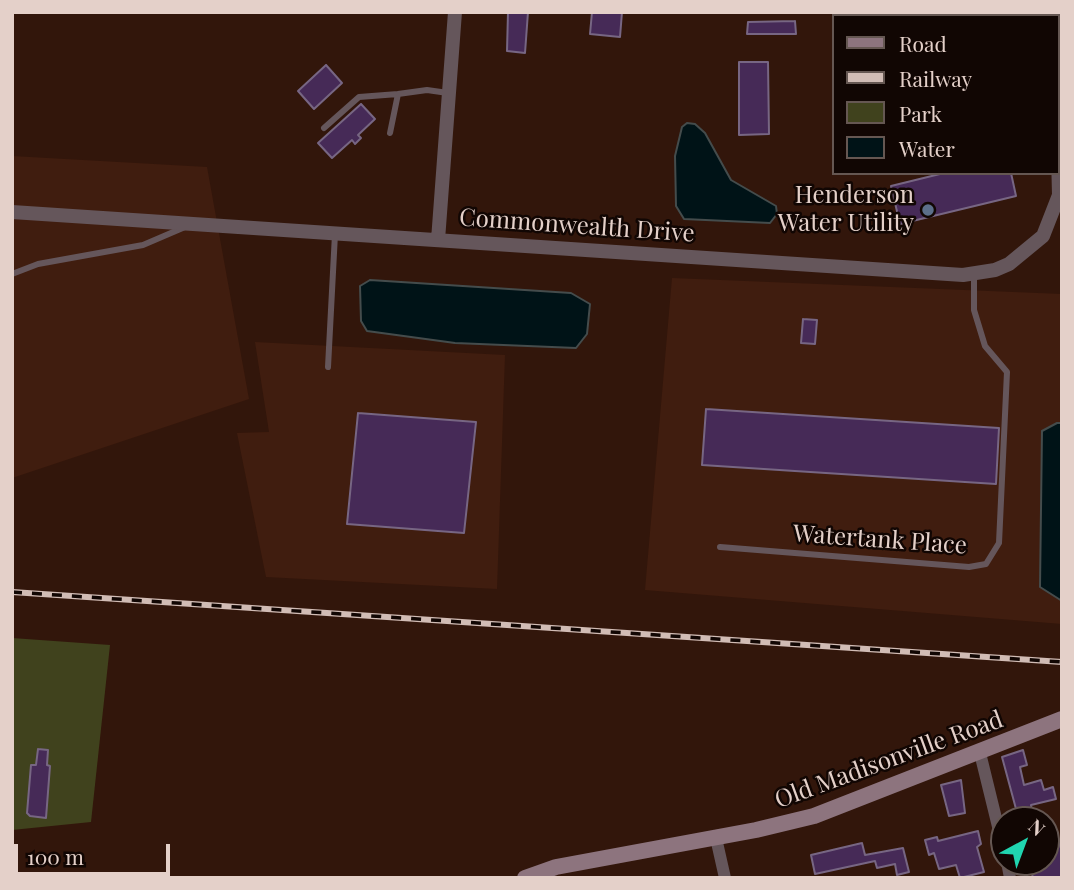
<!DOCTYPE html>
<style>
body{margin:0}
#map{position:relative;width:1074px;height:890px;overflow:hidden;background:#32160b;font-family:"Playfair Display",serif}
canvas{display:block}
.frame{position:absolute;inset:0;border:14px solid #e4d0c9;pointer-events:none}
.legend{position:absolute;left:832px;top:14px;width:228px;height:161px;box-sizing:border-box;background:#110603;border:2px solid #655752;margin:0;padding:9px 12px;list-style:none;font-size:21px;color:#e4d0c9}
.legend li{display:flex;align-items:center;gap:14px;height:35px}
.legend b{width:35px;border:2px solid #655752}
.north{position:absolute;left:990px;top:806px;width:70px;height:70px;box-sizing:border-box;background:#110603;border:2px solid #655752;border-radius:50%;rotate:41deg;font-size:19px;font-weight:700;line-height:28px;text-align:center;color:#e4d0c9}
.north::after{content:'';display:block;margin:auto;width:24px;height:32px;background:#20d5b0;clip-path:polygon(50% 0,100% 100%,50% 72%,0 100%)}
.scale{position:absolute;left:14px;top:844px;width:156px;height:32px;box-sizing:border-box;border:4px solid #e4d0c9;border-top:0;padding-left:9px;font-size:21px;line-height:24px;white-space:nowrap;color:#e4d0c9;-webkit-text-stroke:5px #110603;paint-order:stroke}
</style>
<div id="map">
<canvas width="1074" height="890"></canvas>
<div class="frame"></div>
<ul class="legend">
<li><b style="height:9px;background:#8d747e"></b>Road</li>
<li><b style="height:9px;background:#d1bcb5"></b>Railway</li>
<li><b style="height:19px;background:#40421d"></b>Park</li>
<li><b style="height:19px;background:#001317"></b>Water</li>
</ul>
<div class="north">N</div>
<div class="scale">100 m</div>
</div>
<script>
const context = document.querySelector('canvas').getContext('2d');
context.lineJoin = 'round';
function paint(path, color) { context.fillStyle = color; context.fill(path, 'evenodd'); }
const toPath = rows => new Path2D(rows.map(r => 'M' + r).join(''));
function stroke(path, color, width, dash) { context.strokeStyle = color; context.lineWidth = width; context.lineCap = dash ? 'butt' : 'round'; context.setLineDash(dash || []); context.stroke(path); }
function drawText(font, color, halo, rows, align = 'center') {
  context.font = font + ' "Playfair Display",serif'; context.lineWidth = 5; context.setLineDash([]); context.textBaseline = 'middle'; context.strokeStyle = halo; context.fillStyle = color; for (const [text, x, y, turn = 0] of rows) {
    context.save(); context.translate(x, y); context.rotate((+turn || 0) * Math.PI / 180); context.textAlign = isNaN(turn) ? turn : align; if (halo) context.strokeText(text, 0, 0); context.fillText(text, 0, 0); context.restore();
  }
}
const built = toPath([
 [12,156,207,167,249,399,12,478],
 [672,278,1062,294,1062,624,645,590],
 [255,342,505,355,497,589,266,577,237,433,269,432]
]);
const green = toPath([
 [12,638,110,645,91,822,12,830]
]);
const water = toPath([
 [687,123,695,124,705,133,731,180,776,206,777,214,770,223,684,219,676,206,675,156,682,127,687,123],
 [370,280,571,293,590,304,587,334,576,348,455,343,367,331,361,321,360,286,370,280],
 [1057,423,1062,423,1062,601,1040,587,1042,431,1057,423]
]);
const building = toPath([
 [508,12,528,12,525,53,507,51,508,12],
 [592,12,622,12,620,37,590,34,592,12],
 [795,21,796,34,747,34,748,22,795,21],
 [739,62,768,62,769,134,739,135,739,62],
 [326,65,342,83,314,109,298,91,326,65],
 [361,104,375,119,358,135,361,138,355,144,352,140,332,158,318,143,361,104],
 [944,173,1011,173,1016,196,900,224,891,186,944,173],
 [803,319,817,320,815,344,801,343,803,319],
 [706,409,999,428,996,484,702,465,706,409],
 [358,413,476,422,464,533,347,524,358,413],
 [38,749,48,750,47,765,50,766,46,818,30,816,27,813,31,765,36,765,38,749],
 [1023,750,1027,765,1020,767,1024,785,1041,780,1044,790,1053,787,1056,799,1031,805,1033,820,1019,820,1002,757,1023,750],
 [961,780,965,813,949,816,941,785,961,780],
 [1053,827,1062,851,1062,878,1033,878,1029,862,1049,862,1046,829,1053,827],
 [978,831,981,844,977,847,984,872,960,878,956,865,939,869,934,853,929,855,925,840,937,837,938,841,978,831],
 [862,843,865,855,903,848,909,872,897,875,895,864,877,868,875,861,815,874,811,855,862,843]
]);
const service = toPath([
 [324,128,359,97,398,94],
 [390,133,398,94,427,90,448,93],
 [1058,135,1062,134],
 [12,274,38,264,143,245,185,227],
 [328,367,335,234],
 [720,547,969,567,986,564,999,543,1007,372,985,346,974,310,974,274]
]);
const minor = toPath([
 [980,753,1004,851],
 [716,838,725,878],
 [1007,862,1010,878]
]);
const tertiary = toPath([
 [1023,12,1024,16],
 [12,212,963,275,995,270,1009,264,1043,236,1059,195,1058,155],
 [438,240,455,12]
]);
const secondary = toPath([
 [525,878,556,867,756,830,814,816,1062,719]
]);
const rail = toPath([
 [12,592,1062,662]
]);
const markers = [
 [928,210,7,"#5c6f8a"]
];
const poiNames = [
 ["Henderson",914,196],
 ["Water Utility",914,224]
];
const streetNames = [
 ["Commonwealth Drive",577,226,4],
 ["Watertank Place",880,540,4],
 ["Old Madisonville Road",889,760,-20]
];
paint(built, '#401d0f');
paint(green, '#40421d');
paint(water, '#001317');
stroke(water, '#444c4c', 2);
paint(building, '#462a57');
stroke(building, '#776683', 2);
stroke(service, '#65565b', 6);
stroke(minor, '#65565b', 12);
stroke(tertiary, '#65565b', 14);
stroke(secondary, '#8d747e', 16);
stroke(rail, '#d1bcb5', 6);
stroke(rail, '#110603', 3.5, [10]);
for (const [x, y, r, color] of markers) { const dot = new Path2D(); dot.arc(x, y, r, 0, 2 * Math.PI); context.fillStyle = color; context.fill(dot); stroke(dot, '#110603', 2.5); }
drawText('24px', '#e4d0c9', '#110603', poiNames, 'right');
drawText('24px', '#e4d0c9', '#110603', streetNames);
</script>
